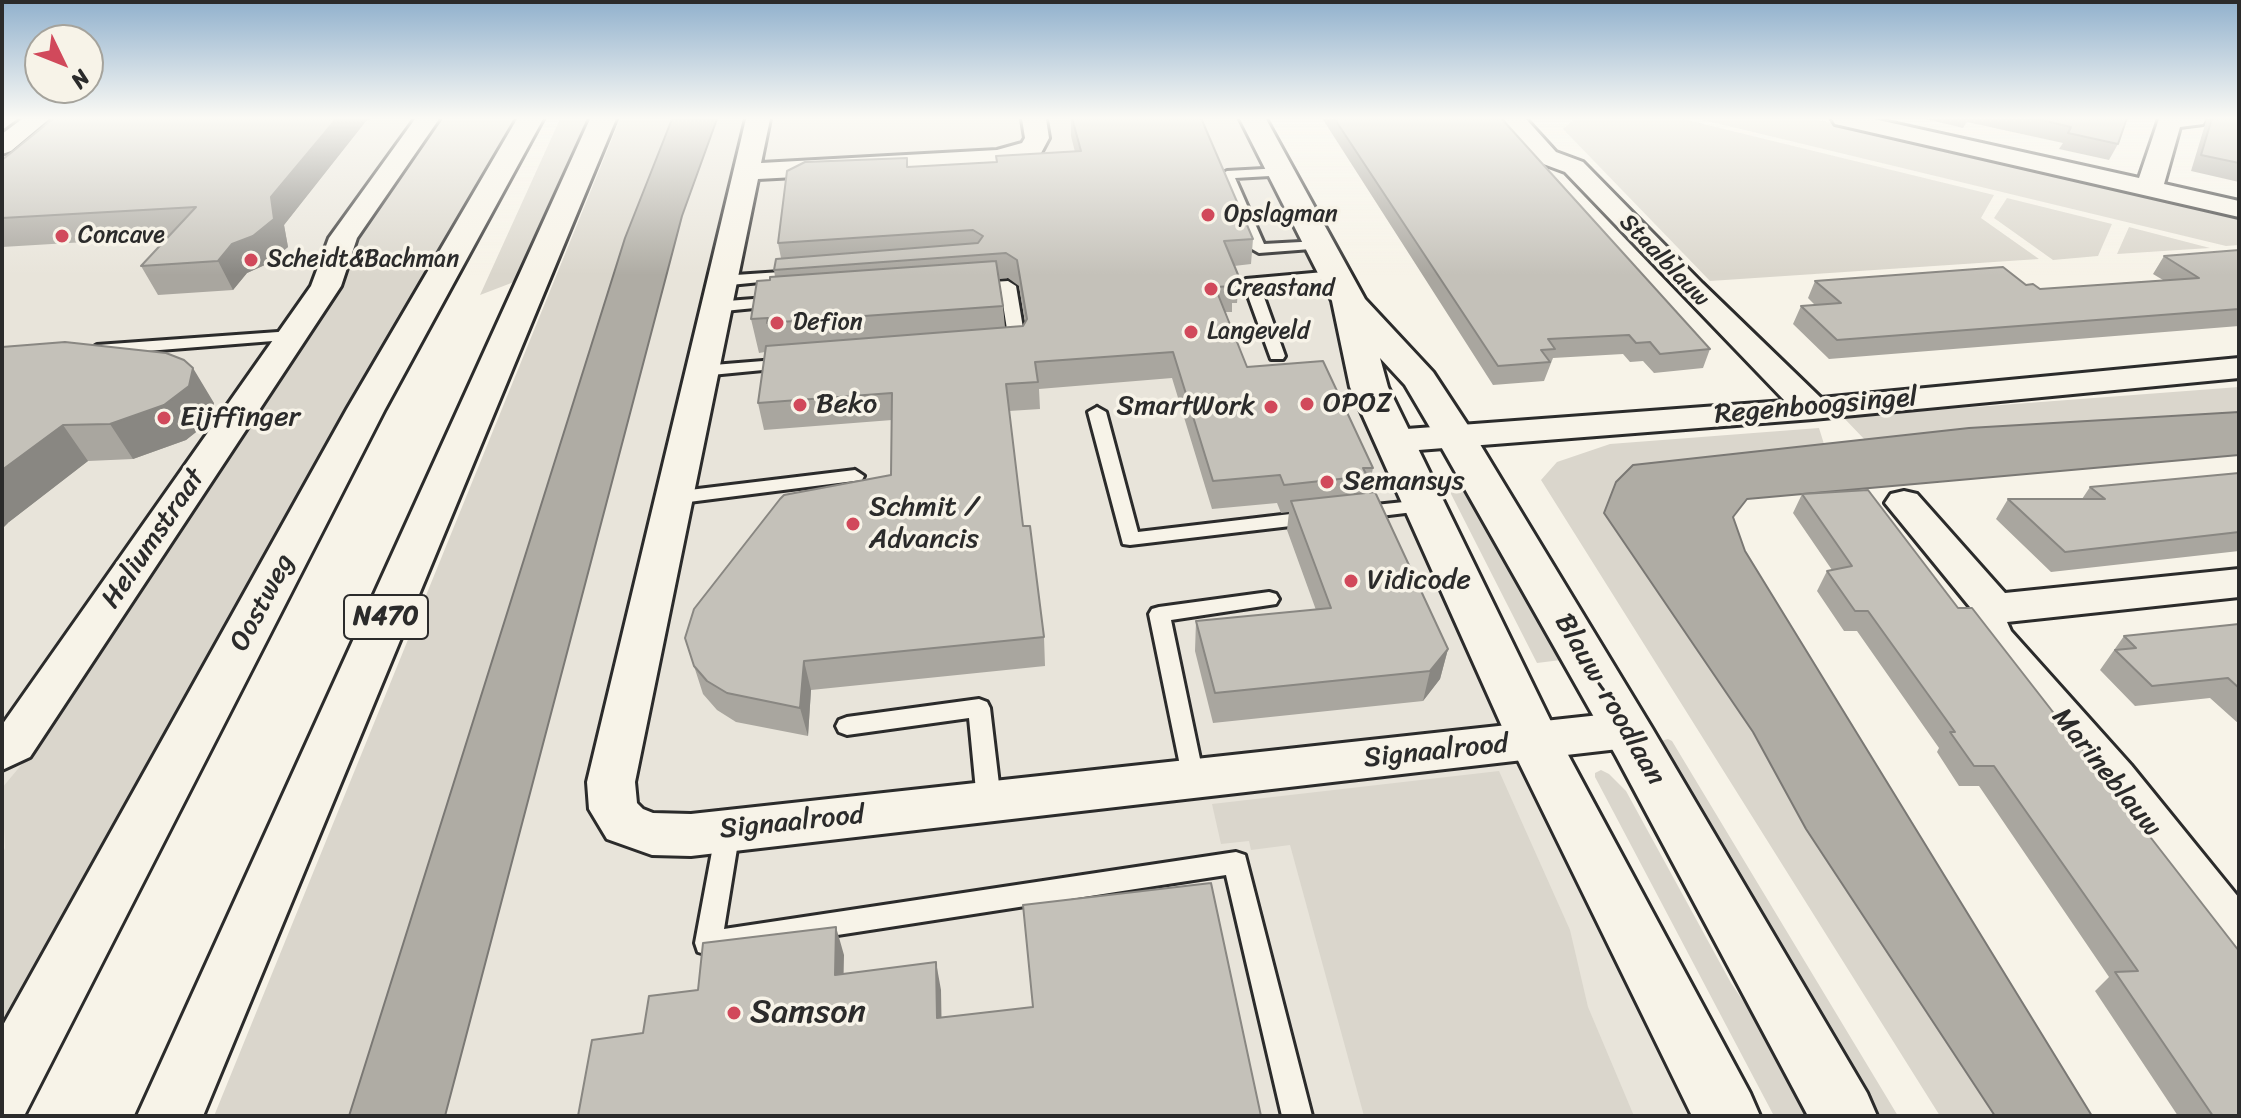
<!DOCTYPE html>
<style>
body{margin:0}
#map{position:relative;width:2241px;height:1118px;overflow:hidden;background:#f7f3e8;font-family:Sriracha,sans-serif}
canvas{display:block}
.frame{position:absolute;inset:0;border:4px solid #2b2b2b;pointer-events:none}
.north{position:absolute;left:24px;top:24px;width:80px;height:80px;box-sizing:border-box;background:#f7f3e8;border:2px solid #a5a39c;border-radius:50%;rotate:133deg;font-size:22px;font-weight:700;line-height:32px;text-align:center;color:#2b2b2b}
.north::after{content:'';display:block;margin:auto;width:28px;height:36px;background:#d1495b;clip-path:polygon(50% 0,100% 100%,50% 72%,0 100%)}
</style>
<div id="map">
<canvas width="2241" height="1118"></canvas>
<div class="frame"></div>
<div class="north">N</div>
</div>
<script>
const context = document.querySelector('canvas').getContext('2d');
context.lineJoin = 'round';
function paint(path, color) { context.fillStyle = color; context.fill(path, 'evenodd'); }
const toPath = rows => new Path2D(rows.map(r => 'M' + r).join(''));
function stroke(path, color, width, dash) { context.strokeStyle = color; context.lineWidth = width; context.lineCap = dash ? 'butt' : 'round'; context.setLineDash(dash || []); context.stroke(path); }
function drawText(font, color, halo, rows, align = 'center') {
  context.font = font + ' Sriracha,sans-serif'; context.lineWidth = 7; context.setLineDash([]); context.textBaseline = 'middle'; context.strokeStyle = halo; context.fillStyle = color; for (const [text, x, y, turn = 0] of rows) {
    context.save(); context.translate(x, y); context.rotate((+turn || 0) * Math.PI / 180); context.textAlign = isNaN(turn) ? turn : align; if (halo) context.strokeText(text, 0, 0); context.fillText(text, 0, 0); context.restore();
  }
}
const built = toPath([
 [2,119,485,119,2,952],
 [717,119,1239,119,1730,1116,445,1116,682,216]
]);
const green = toPath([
 [440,119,520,119,2,1053,2,855,5,848,2,788,48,733,84,680,321,321,334,298,359,236],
 [560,119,594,119,527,277,480,295],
 [620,119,672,119,625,238,349,1116,214,1116],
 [1575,119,1683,119,1994,195,1981,218,2039,259,1710,281,1563,129],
 [1699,119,1814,119,2239,217,2239,245,2226,246],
 [2007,198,2112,224,2098,256,2053,260,1994,218],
 [2129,227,2210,248,2117,254],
 [2239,387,2239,412,2233,412,1969,428,1865,440,1843,417],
 [1819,428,1824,444,1634,465,1753,732,1806,829,1995,1116,1940,1116,1541,480,1557,462,1610,444],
 [1476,489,1569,659,1537,663,1450,492],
 [1668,739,1672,741,1898,1116,1878,1116,1657,742],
 [1601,770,1609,774,1626,791,1731,983,1821,1116,1774,1116,1595,777,1595,773],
 [1499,771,1570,930,1588,1007,1634,1116,1364,1116,1290,845,1251,850,1249,841,1221,844,1212,804]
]);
const water = toPath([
 [672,119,717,119,682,216,445,1116,349,1116,625,238,672,119],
 [2239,412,2239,455,1747,499,1733,517,1745,551,2092,1116,1995,1116,1806,829,1753,732,1604,513,1616,482,1633,465,1969,428,2239,412]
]);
const lane = toPath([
 [1282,168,1287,169,1287,175,1235,178,1264,244,1319,241,1326,245,1324,248,1259,253,1252,249,1220,175,1227,171,1282,168],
 [796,271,801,272,801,278,720,286,712,281,720,276,796,271],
 [1335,271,1342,275,1340,278,1260,286,1285,356,1283,359,1271,359,1243,282,1246,279,1335,271],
 [1008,281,1016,286,1026,346,1018,351,1006,349,1004,346,1009,342,1001,291,976,293,968,288,976,283,1008,281],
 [780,297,785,299,785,305,714,312,706,307,714,302,780,297],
 [292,331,298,333,298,339,97,355,89,350,97,345,292,331],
 [788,359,796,364,794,367,701,376,693,371,701,366,788,359],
 [1097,407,1106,412,1138,532,1316,511,1326,517,1316,523,1130,545,1123,544,1088,412,1097,407],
 [855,470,864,476,862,480,673,504,664,498,673,492,855,470],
 [1423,500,1430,502,1433,506,1430,510,1356,519,1346,513,1356,507,1423,500],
 [1269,592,1276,594,1279,599,1276,604,1171,620,1204,778,1200,785,1192,788,1184,785,1149,614,1152,609,1159,607,1269,592],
 [979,699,987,702,990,708,1001,801,998,808,989,811,980,808,977,801,969,718,847,735,839,732,836,726,839,720,847,717,979,699],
 [728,820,737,823,740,830,724,929,1236,852,1245,855,1312,1116,1282,1116,1226,875,708,955,698,952,695,943,716,830,719,823,728,820]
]);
const street = toPath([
 [22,119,49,119,11,151,2,154,2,134,22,119],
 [415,119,439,119,357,238,341,286,30,757,2,770,2,725,311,286,329,238,415,119],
 [746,119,770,119,761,163,997,150,1022,143,1025,138,1022,119,1046,119,1049,138,1041,153,999,166,758,179,635,782,637,803,643,809,653,813,691,814,1627,712,1643,717,1650,730,1643,743,1627,748,691,856,652,855,607,839,589,809,587,782,746,119],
 [1501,119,1526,119,1556,152,1583,162,1702,283,1821,398,2239,358,2239,378,1813,419,1393,452,1380,449,1375,441,1380,433,1393,430,1785,401,1565,172,1538,162,1501,119],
 [1832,119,1874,119,2139,178,2159,119,2206,119,2203,124,2180,127,2164,184,2239,201,2239,217,1844,126,1835,124,1832,119],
 [1904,491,1917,494,2005,593,2239,569,2239,597,2007,622,2011,631,2131,765,2239,898,2239,962,2220,955,2097,793,1978,650,1963,618,1970,607,1885,503,1891,494,1904,491]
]);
const secondary = toPath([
 [1240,119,1266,119,1365,299,1433,372,1475,436,1652,728,1867,1093,1877,1116,1808,1116,1616,756,1435,436,1405,385,1380,358,1388,387,1559,738,1750,1093,1760,1116,1692,1116,1508,740,1350,387,1332,301,1240,119]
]);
const primary = toPath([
 [517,119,543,119,385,409,25,1114,2,1116,2,1027,347,409,517,119],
 [590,119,616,119,203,1116,137,1116,590,119]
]);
const wall = toPath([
 [1071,118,1201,118,1253,239,1251,264,1234,266,1239,277,1237,303,1232,303,1232,312,1225,312,1247,367,1373,468,1368,493,1448,649,1440,679,1423,701,1213,723,1195,651,1196,621,1316,610,1287,530,1289,512,1281,513,1277,503,1212,509,1172,378,1039,389,1040,409,1009,411,1023,526,1044,637,1045,666,811,690,808,736,736,722,717,710,703,694,685,638,891,475,892,420,764,430,758,403,765,352,759,353,751,319,770,280,775,277,774,270,781,258,778,243,908,167,997,162,1075,152,1071,136],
 [1008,278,1019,286,1025,322,1023,326,1005,327,1003,306,999,279],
 [1322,118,1501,118,1710,349,1703,368,1654,373,1643,361,1630,362,1623,354,1553,358,1544,381,1493,385],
 [1922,118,2127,118,2118,144,2109,160,2059,149,2063,143,1967,122,1963,128],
 [2207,118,2239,118,2239,182,2191,171],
 [366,121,284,225,288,247,267,264,247,273,233,290,158,295,141,266,168,237,2,247,2,160],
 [2239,250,2239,326,1829,359,1793,324,1801,306,1815,305,1808,298,1815,281,2026,285,2040,289,2163,280,2153,274,2164,256],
 [2,347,214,403,210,421,186,440,133,459,88,461,9,522],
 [2239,473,2239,551,2051,572,1996,519,2008,499,2082,499,2090,487],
 [1868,490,2239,1116,2178,1116,2095,991,2109,977,1979,786,1959,786,1937,752,1939,748,1857,631,1844,631,1817,591,1827,571,1832,570,1793,513,1802,494],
 [2239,624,2239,724,2210,698,2135,706,2100,670,2124,636]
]);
const shadedWall = toPath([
 [337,118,373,118,366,121,284,225,288,247,267,264,247,273,233,290,218,261],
 [193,368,214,403,210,421,186,440,133,459,110,424],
 [63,425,88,461,9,522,2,529,2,470],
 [1448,649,1440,679,1423,701,1430,671],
 [804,661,811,690,808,736,800,708],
 [836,927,844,955,843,1002,835,975],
 [936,962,941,990,942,1046,937,1018]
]);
const building = toPath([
 [54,118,337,118,271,197,274,219,253,236,232,244,218,261,141,266,196,207,2,218,2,160,54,118],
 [1072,118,1201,118,1253,239,1224,241,1239,277,1231,278,1234,286,1215,287,1247,367,1323,361,1373,468,1363,468,1367,476,1284,485,1280,475,1213,481,1173,352,1035,362,1038,382,1006,384,1023,526,1030,526,1044,637,804,661,800,708,727,693,707,681,694,666,685,638,694,609,780,499,784,495,891,475,892,393,758,403,766,346,1023,326,1027,319,1017,260,1006,253,774,270,776,259,978,243,983,236,973,230,778,243,787,171,805,162,907,158,907,167,997,162,996,156,1081,151,1072,118],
 [1334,118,1501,118,1710,349,1660,354,1650,342,1636,343,1629,335,1548,339,1555,349,1541,350,1550,362,1498,366,1334,118],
 [2032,118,2127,118,2118,144,2068,133,2071,127,2032,118],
 [2212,118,2239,118,2239,163,2201,155,2212,118],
 [2239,250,2239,309,1837,340,1801,306,1841,303,1815,281,2003,267,2026,285,2033,284,2040,289,2199,278,2164,256,2239,250],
 [996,261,1003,306,767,323,768,318,751,319,757,281,770,280,770,277,996,261],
 [65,342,166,353,184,360,193,368,189,386,164,405,110,424,63,425,2,470,2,347,65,342],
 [2239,473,2239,532,2065,552,2008,499,2105,499,2090,487,2239,473],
 [1868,490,1958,608,1972,608,2239,951,2239,1116,2213,1116,2115,972,2138,971,1994,766,1974,766,1950,732,1955,732,1868,611,1855,611,1827,571,1852,566,1802,494,1868,490],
 [1375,492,1448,649,1430,671,1215,693,1196,621,1331,608,1291,501,1375,492],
 [2239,624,2239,688,2228,678,2152,686,2115,650,2136,648,2124,636,2239,624],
 [1211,883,1261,1116,578,1116,592,1040,643,1033,649,996,698,990,703,943,836,927,835,975,936,962,937,1018,1033,1007,1023,905,1211,883]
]);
const markers = [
 [1208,215,8,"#d1495b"],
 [62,236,8,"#d1495b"],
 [251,260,8,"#d1495b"],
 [1211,289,8,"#d1495b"],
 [777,323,8,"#d1495b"],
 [1191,332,8,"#d1495b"],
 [1307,404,8,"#d1495b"],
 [800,405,8,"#d1495b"],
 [1271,407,8,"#d1495b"],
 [164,418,8,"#d1495b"],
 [1327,482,8,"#d1495b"],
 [853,524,8,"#d1495b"],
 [1351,581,8,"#d1495b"],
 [734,1013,8,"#d1495b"]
];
const farPoinames = [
 ["Opslagman",1224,215],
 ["Concave",78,236],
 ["Scheidt&Bachman",267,260],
 ["Creastand",1227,289],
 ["Defion",793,323],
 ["Langeveld",1207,332]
];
const farStreetnames = [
 ["Staalblauw",1664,261,46]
];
const shields = [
 [386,617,84]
];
const shieldNames = [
 ["N470",386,617]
];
const poiNames = [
 ["OPOZ",1323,404],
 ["Beko",816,405],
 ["SmartWork",1255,407,"right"],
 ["Eijffinger",180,418],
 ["Semansys",1343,482],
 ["Schmit /",869,508],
 ["Advancis",869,540],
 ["Vidicode",1367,581]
];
const streetNames = [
 ["Regenboogsingel",1816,407,-5],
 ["Heliumstraat",154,539,-56],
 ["Oostweg",263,603,-62],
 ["Blauw-roodlaan",1609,700,60],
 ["Signaalrood",1436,752,-6],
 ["Marineblauw",2106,773,51],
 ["Signaalrood",792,823,-6]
];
const nearPoinames = [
 ["Samson",750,1013]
];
paint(built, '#e8e4da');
paint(green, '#dad6cc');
paint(water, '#afaca4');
stroke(water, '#7a7874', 2);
stroke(lane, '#2b2b2b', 6);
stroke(street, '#2b2b2b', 6);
stroke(secondary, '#2b2b2b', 6);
stroke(primary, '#2b2b2b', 6);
paint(lane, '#f7f3e8');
paint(street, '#f7f3e8');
paint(secondary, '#f7f3e8');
paint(primary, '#f7f3e8');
paint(wall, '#a9a69f');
paint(shadedWall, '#898782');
paint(building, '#c4c1b9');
stroke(building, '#898782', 2);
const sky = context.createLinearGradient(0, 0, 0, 275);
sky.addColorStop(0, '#91b1cd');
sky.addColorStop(0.43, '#fbfaf5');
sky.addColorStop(1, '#fbfaf500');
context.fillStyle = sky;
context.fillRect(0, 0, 2241, 275);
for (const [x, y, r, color] of markers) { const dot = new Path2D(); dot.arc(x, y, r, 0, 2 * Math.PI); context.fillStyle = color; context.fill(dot); stroke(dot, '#f7f3e8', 3); }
drawText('24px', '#2b2b2b', '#f7f3e8', farPoinames, 'left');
drawText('24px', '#2b2b2b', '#f7f3e8', farStreetnames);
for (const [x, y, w] of shields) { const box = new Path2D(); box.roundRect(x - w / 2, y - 22, w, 44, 6); context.fillStyle = '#f7f3e8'; context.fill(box); stroke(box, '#2b2b2b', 2); }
drawText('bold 26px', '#2b2b2b', null, shieldNames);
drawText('28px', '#2b2b2b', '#f7f3e8', poiNames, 'left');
drawText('28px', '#2b2b2b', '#f7f3e8', streetNames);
drawText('34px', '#2b2b2b', '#f7f3e8', nearPoinames, 'left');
</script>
